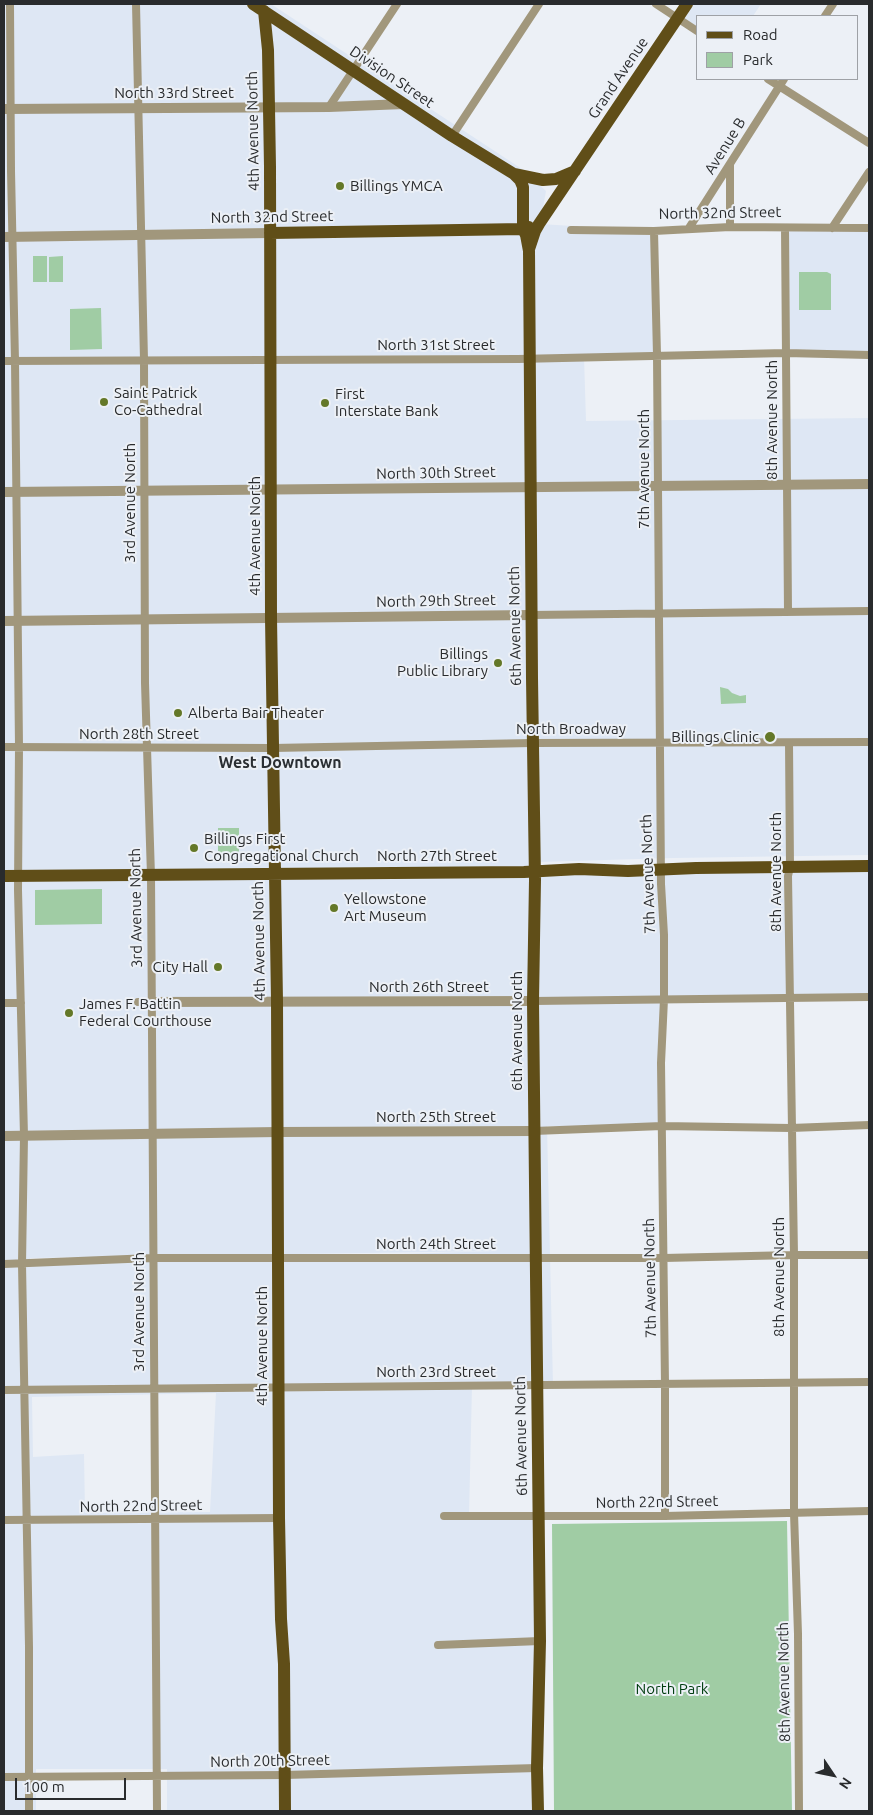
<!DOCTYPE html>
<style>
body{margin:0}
#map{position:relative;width:873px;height:1815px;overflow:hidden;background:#ecf0f6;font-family:Ubuntu,sans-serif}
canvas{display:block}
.frame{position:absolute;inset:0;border:5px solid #292b2d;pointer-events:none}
.legend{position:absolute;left:696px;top:15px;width:162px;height:65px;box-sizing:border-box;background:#ecf0f6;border:1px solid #9ea1a6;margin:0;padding:6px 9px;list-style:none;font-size:15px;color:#292b2d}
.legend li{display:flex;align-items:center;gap:10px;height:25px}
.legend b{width:25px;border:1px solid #9ea1a6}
.north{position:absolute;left:808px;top:1750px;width:50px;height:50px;-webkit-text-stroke:4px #ecf0f6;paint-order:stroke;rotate:124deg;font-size:14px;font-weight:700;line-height:20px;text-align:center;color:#292b2d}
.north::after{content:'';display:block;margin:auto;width:18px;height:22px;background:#292b2d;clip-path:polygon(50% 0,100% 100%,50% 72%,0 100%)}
.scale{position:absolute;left:15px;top:1778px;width:111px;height:22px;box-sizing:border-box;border:2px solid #292b2d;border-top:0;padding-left:6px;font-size:15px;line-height:18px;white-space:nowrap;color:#292b2d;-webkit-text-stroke:4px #ecf0f6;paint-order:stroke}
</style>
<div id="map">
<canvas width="873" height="1815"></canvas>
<div class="frame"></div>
<ul class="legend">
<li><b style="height:6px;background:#604e18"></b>Road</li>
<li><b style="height:14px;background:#a0cca4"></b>Park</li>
</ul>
<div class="north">N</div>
<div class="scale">100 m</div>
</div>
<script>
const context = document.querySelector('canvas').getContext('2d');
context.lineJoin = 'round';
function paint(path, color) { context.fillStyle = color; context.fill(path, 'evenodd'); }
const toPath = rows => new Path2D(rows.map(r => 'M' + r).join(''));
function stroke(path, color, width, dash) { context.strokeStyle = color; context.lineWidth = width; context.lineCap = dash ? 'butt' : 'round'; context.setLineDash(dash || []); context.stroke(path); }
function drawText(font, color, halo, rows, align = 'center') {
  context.font = font + ' Ubuntu,sans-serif'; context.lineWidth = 4; context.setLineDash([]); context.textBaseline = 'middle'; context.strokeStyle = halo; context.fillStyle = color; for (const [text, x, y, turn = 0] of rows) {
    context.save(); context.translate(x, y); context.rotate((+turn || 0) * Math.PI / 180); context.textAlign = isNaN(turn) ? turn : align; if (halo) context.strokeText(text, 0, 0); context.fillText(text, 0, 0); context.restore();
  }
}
const built = toPath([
 [4,4,271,4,522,169,546,191,540,224,654,231,657,355,584,357,586,421,869,418,869,855,673,858,538,862,535,871,869,867,869,997,664,999,662,1126,547,1126,553,1385,472,1386,469,1516,539,1517,536,1811,167,1811,167,1769,36,1769,36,1811,4,1811],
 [496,1251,278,1258,30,1264,30,1258],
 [216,1393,210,1512,85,1513,84,1454,33,1457,32,1397],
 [687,4,761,4,753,16,697,16,697,31,678,18],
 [785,228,869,228,869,355,786,353]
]);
const green = toPath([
 [33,256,47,256,47,282,33,282],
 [63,256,63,282,49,282,49,257],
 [799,272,827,272,831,274,831,310,799,310],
 [101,308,102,349,70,350,70,309],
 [720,687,728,689,732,693,740,696,746,695,746,703,721,704],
 [218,828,239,828,239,858,218,858],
 [102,889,102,924,35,925,35,890],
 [787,1521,792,1811,554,1811,552,1524]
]);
const minor = toPath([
 [10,4,11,171,15,361,19,747,18,890,24,1136,22,1264,29,1647,29,1811],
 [136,4,144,360,145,683,151,876,157,1811],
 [656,4,697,31],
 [825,16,833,4],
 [768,79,869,143],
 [329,107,397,4],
 [452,136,539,4],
 [730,164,730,227],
 [689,228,784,79],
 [785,228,788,612],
 [832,228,869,172],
 [571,230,654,231,730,227,869,228],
 [654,231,657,355,661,884,664,935,664,999,661,1063,665,1384,665,1516],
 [4,361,518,359,786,353,869,355],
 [531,615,869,611],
 [789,743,790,867,788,876,794,1255,794,1513,798,1634,799,1811],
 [4,747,273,748,532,743,869,742],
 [533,1001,869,997],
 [138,1002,151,1002],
 [4,1003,21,1003],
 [534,1131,662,1126,791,1128,869,1125],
 [4,1264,152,1258,664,1258,794,1255,869,1255],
 [4,1390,869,1382],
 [444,1516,665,1516,869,1511],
 [4,1520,279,1518],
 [438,1645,540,1641],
 [4,1777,285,1775,537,1768]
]);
const tertiary = toPath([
 [4,109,329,107,404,104],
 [4,237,270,233],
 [4,492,869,484],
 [4,621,531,615],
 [151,1002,533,1001],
 [4,1136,278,1132,534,1131]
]);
const primary = toPath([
 [253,4,452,136,514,174,520,180,523,187,523,229,526,235,529,251,532,678,535,880,533,1001,540,1641,537,1768,538,1811],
 [264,11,268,50,270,167,271,618,277,1001,279,1518,281,1619,284,1664,285,1811],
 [514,174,543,180,556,179,575,171],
 [270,233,523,229,529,227],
 [529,249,535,231,539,224,687,4],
 [4,876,524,872,579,869,628,871,696,868,869,866]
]);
const markers = [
 [340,186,5,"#647828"],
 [104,402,5,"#647828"],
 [325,403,5,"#647828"],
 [498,663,5,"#647828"],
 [178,713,5,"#647828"],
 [770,737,6,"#647828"],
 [194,848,5,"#647828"],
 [334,908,5,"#647828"],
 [218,967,5,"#647828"],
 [69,1013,5,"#647828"]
];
const streetNames = [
 ["Division Street",392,77,34],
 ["Grand Avenue",618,78,-56],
 ["North 33rd Street",174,93],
 ["4th Avenue North",253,131,-91],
 ["Avenue B",725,146,-58],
 ["North 32nd Street",720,213,-1],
 ["North 32nd Street",272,217,-1],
 ["North 31st Street",436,345],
 ["8th Avenue North",772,420,-90],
 ["7th Avenue North",644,469,-90],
 ["North 30th Street",436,473,-1],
 ["3rd Avenue North",130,503,-90],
 ["4th Avenue North",255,536,-90],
 ["North 29th Street",436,601,-1],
 ["6th Avenue North",515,626,-91],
 ["North Broadway",571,729],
 ["North 28th Street",139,734],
 ["North 27th Street",437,856],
 ["8th Avenue North",776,872,-90],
 ["7th Avenue North",648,874,-92],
 ["3rd Avenue North",136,908,-91],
 ["4th Avenue North",259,941,-91],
 ["North 26th Street",429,987],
 ["6th Avenue North",517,1031,-90],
 ["North 25th Street",436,1117],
 ["North 24th Street",436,1244],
 ["8th Avenue North",779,1277,-90],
 ["7th Avenue North",650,1278,-91],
 ["3rd Avenue North",139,1312,-90],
 ["4th Avenue North",262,1346,-90],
 ["North 23rd Street",436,1372],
 ["6th Avenue North",521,1436,-91],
 ["North 22nd Street",657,1502,-1],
 ["North 22nd Street",141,1506,-1],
 ["8th Avenue North",784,1682,-91],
 ["North 20th Street",270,1761,-1]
];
const poiNames = [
 ["Billings YMCA",350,186],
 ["Saint Patrick",114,393],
 ["Co-Cathedral",114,410],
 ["First",335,394],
 ["Interstate Bank",335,411],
 ["Billings",488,654,"right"],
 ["Public Library",488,671,"right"],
 ["Alberta Bair Theater",188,713],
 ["Billings Clinic",759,737,"right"],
 ["Billings First",204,839],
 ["Congregational Church",204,856],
 ["Yellowstone",344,899],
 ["Art Museum",344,916],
 ["City Hall",208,967,"right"],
 ["James F. Battin",79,1004],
 ["Federal Courthouse",79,1021]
];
const parkNames = [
 ["North Park",672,1689]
];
const neighbourhoodNames = [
 ["West Downtown",280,763]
];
paint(built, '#dee7f4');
paint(green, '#a0cca4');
stroke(minor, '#a1977c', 8);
stroke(tertiary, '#a1977c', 10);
stroke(primary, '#604e18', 12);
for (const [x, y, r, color] of markers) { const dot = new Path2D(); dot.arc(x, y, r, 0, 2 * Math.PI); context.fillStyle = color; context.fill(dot); stroke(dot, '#ecf0f6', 2); }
drawText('15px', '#292b2d', '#ecf0f6', streetNames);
drawText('15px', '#292b2d', '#ecf0f6', poiNames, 'left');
drawText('15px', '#003d10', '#ecf0f6', parkNames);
drawText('bold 16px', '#2b2f33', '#ecf0f6', neighbourhoodNames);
</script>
